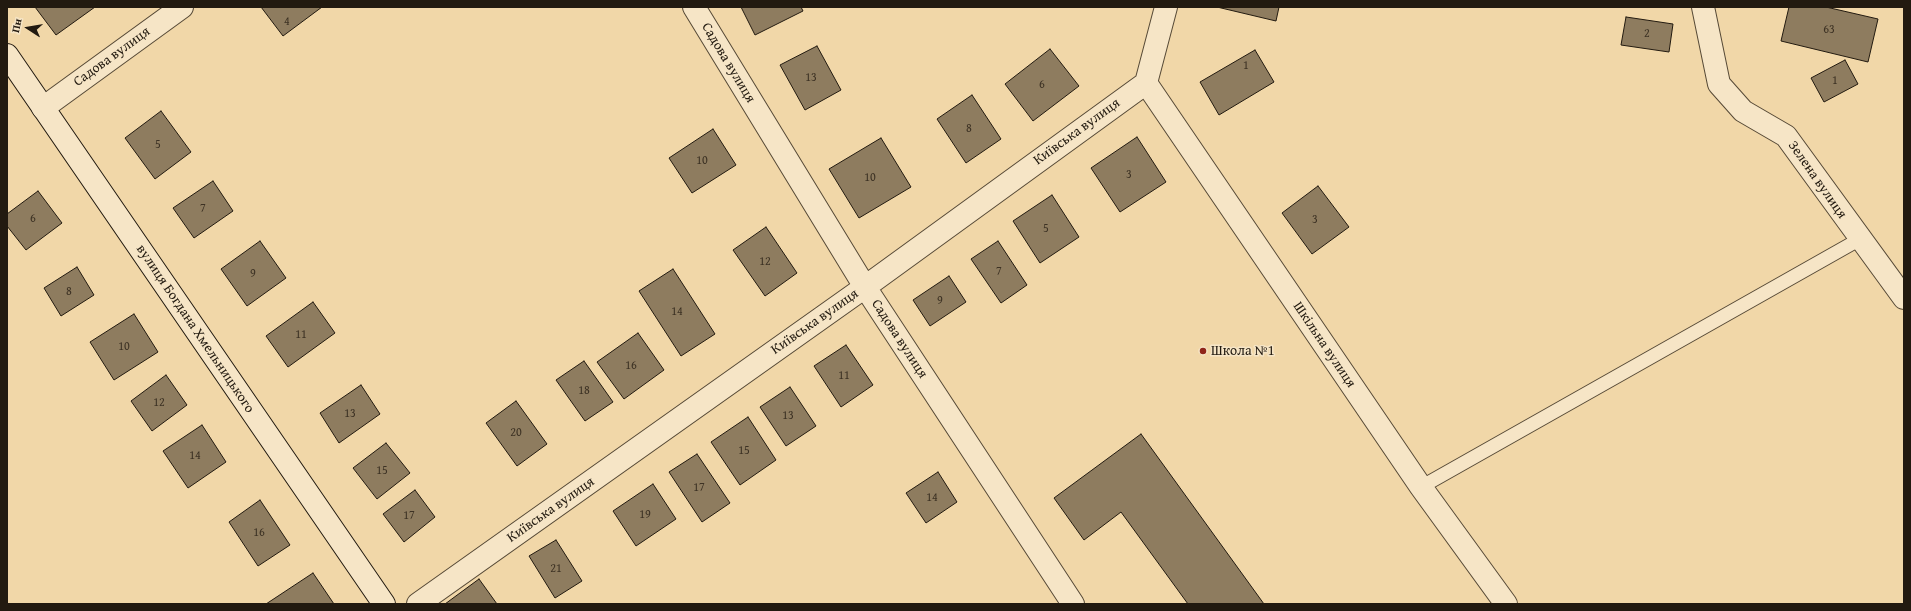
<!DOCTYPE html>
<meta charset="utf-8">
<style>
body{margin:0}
#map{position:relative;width:1911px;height:611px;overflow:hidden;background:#f1d7a8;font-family:"Gentium Book Plus",serif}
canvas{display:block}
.frame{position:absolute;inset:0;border:8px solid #221a10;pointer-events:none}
.north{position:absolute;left:8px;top:8px;width:40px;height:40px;-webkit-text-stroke:3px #f6e5c6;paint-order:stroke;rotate:282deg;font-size:11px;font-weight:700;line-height:16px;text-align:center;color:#221a10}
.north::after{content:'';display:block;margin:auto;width:14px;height:18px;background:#221a10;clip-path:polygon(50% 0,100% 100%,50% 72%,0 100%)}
</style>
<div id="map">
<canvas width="1911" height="611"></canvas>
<div class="frame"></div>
<div class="north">Пн</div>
</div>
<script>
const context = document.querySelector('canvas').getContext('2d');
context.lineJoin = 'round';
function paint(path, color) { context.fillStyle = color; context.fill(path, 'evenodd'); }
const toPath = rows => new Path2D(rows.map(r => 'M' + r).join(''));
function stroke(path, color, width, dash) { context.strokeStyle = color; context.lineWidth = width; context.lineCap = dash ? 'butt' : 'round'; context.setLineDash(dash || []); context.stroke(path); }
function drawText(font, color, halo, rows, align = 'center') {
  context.font = font + ' "Gentium Book Plus",serif'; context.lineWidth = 3; context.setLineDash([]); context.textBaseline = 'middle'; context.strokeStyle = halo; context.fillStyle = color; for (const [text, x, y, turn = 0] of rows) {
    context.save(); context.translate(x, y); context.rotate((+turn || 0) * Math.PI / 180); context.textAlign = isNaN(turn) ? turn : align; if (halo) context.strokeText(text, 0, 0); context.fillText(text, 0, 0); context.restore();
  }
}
const building = toPath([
 [35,7,95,7,56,35,35,7],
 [261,7,322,7,283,36,261,7],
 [741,7,801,7,803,11,755,35,741,7],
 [1217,7,1279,7,1276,21,1217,7],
 [1789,7,1826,7,1878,19,1868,62,1781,41,1789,7],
 [1626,17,1673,24,1669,52,1621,45,1626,17],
 [817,46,841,90,805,110,780,65,817,46],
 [1050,49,1079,86,1033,121,1005,84,1050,49],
 [1255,50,1274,82,1219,115,1200,82,1255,50],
 [1845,60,1858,84,1824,102,1811,78,1845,60],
 [972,95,1001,139,966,163,937,119,972,95],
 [161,111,191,152,155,179,125,138,161,111],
 [713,129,736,165,692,193,669,158,713,129],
 [1137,137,1166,182,1120,212,1091,168,1137,137],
 [881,138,911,187,859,218,829,169,881,138],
 [213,181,233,211,194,238,173,208,213,181],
 [1318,186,1349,227,1312,254,1282,213,1318,186],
 [38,191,62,223,26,250,7,226,7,214,38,191],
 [1052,195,1079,237,1040,263,1013,221,1052,195],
 [766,227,797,273,765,296,733,250,766,227],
 [260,241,286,278,247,306,221,269,260,241],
 [998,241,1027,285,1001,303,971,259,998,241],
 [77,267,94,295,61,316,44,288,77,267],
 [673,269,715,334,681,356,639,291,673,269],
 [949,276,966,302,930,326,913,300,949,276],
 [313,302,335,333,288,367,266,336,313,302],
 [134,314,158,352,114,380,90,342,134,314],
 [638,333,664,370,624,399,597,362,638,333],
 [846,345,873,385,841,407,814,366,846,345],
 [584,361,613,402,585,421,556,380,584,361],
 [166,375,187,405,152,431,131,401,166,375],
 [361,385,380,414,339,443,320,413,361,385],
 [790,387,816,426,786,446,760,407,790,387],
 [516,401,547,444,517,466,486,423,516,401],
 [748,417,776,460,740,485,711,442,748,417],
 [202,425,226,462,188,488,163,451,202,425],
 [1141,434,1264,604,1188,604,1121,512,1084,540,1054,498,1141,434],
 [386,443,410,473,377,499,353,468,386,443],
 [697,454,730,503,702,522,669,472,697,454],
 [938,472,957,502,926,523,906,493,938,472],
 [653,484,676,519,636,546,613,511,653,484],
 [415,490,435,517,404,542,383,514,415,490],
 [260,500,290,545,258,566,229,522,260,500],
 [556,540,582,581,555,598,529,556,556,540],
 [313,573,334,604,266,604,313,573],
 [479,579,497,604,445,604,479,579]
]);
const service = toPath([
 [1421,487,1860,239]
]);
const minor = toPath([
 [694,7,865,287,1073,604],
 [1703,7,1719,84,1743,111,1786,136,1904,298],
 [1146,83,1421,487,1506,604],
 [43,108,182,7],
 [418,604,865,287,1146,83,1166,7]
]);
const secondary = toPath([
 [7,55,384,604]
]);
const markers = [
 [1203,351,4,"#8f2418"]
];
const numberNames = [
 ["4",287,22],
 ["63",1829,30],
 ["2",1647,34],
 ["1",1246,66],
 ["13",811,78],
 ["1",1835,81],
 ["6",1042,85],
 ["8",969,129],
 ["5",158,145],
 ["10",702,161],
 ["3",1129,175],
 ["10",870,178],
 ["7",203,209],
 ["6",33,219],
 ["3",1315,220],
 ["5",1046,229],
 ["12",765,262],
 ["7",999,272],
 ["9",253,274],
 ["8",69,292],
 ["9",940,301],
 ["14",677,312],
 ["11",301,335],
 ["10",124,347],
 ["16",631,366],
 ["11",844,376],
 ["18",584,391],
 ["12",159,403],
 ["13",350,414],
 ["13",788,416],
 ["20",516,433],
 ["15",744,451],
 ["14",195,456],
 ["15",382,471],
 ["17",699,488],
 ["14",932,498],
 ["19",645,515],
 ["17",409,516],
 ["16",259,533],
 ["21",556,569]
];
const streetNames = [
 ["Садова вулиця",112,57,-36],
 ["Садова вулиця",728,63,59],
 ["Київська вулиця",1077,132,-36],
 ["Зелена вулиця",1817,180,55],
 ["Київська вулиця",815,322,-35],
 ["вулиця Богдана Хмельницького",195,329,56],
 ["Садова вулиця",899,339,57],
 ["Шкільна вулиця",1324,345,56],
 ["Київська вулиця",551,510,-35]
];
const poiNames = [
 ["Школа №1",1211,351]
];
paint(building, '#8e7c5f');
stroke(building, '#221a10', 1);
stroke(service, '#564936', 15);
stroke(minor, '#564936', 24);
stroke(secondary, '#221a10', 24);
stroke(service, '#f6e5c6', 13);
stroke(minor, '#f6e5c6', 22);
stroke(secondary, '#f6e5c6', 22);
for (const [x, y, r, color] of markers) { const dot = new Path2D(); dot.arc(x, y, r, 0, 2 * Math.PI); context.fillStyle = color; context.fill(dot); stroke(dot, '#f6e5c6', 1.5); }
drawText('12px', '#3d3224', null, numberNames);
drawText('14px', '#221a10', '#f6e5c6', streetNames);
drawText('14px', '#221a10', '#f6e5c6', poiNames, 'left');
</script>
